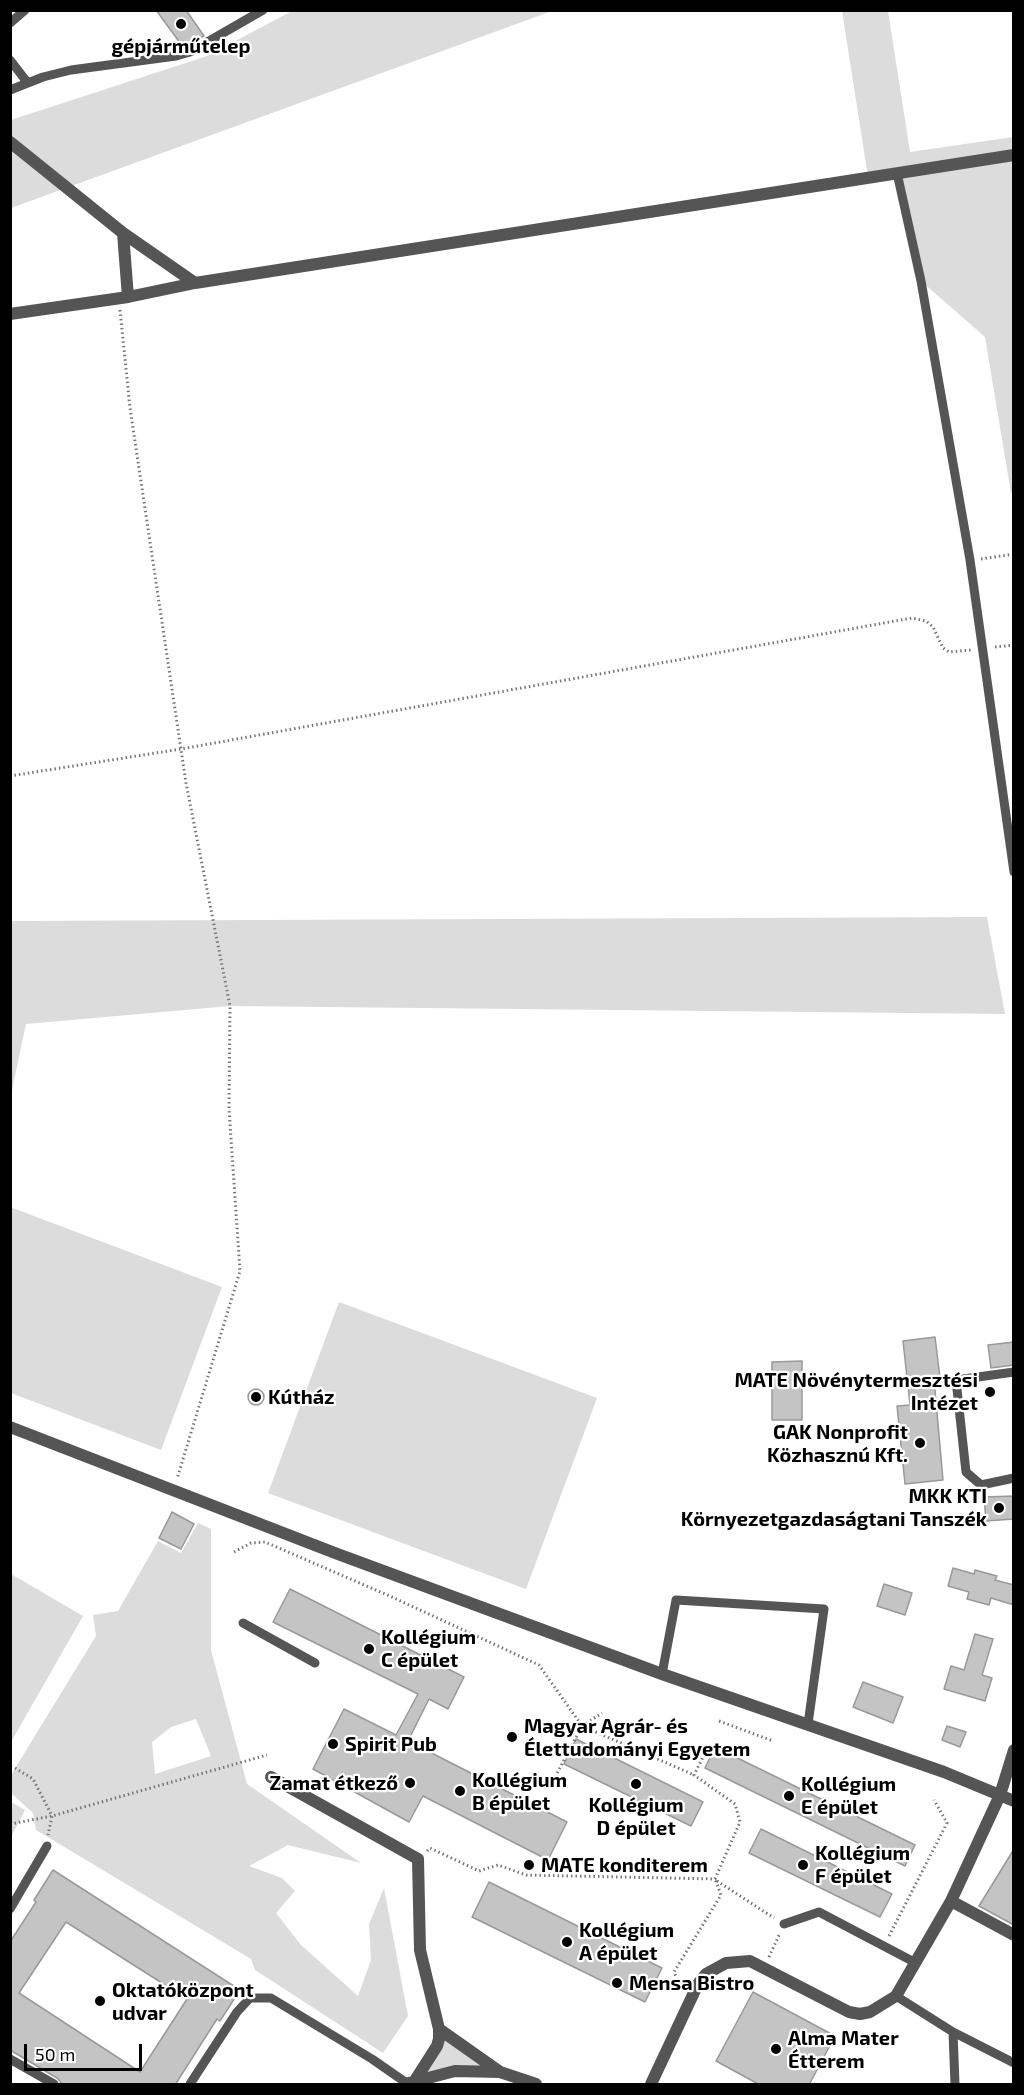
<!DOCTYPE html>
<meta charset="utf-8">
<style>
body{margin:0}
#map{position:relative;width:1024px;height:2095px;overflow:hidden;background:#fff;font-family:"Exo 2",sans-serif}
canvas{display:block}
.frame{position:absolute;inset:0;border:12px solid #000;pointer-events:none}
.scale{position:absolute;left:24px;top:2044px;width:118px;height:27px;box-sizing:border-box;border:3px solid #000;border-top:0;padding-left:8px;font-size:18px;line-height:21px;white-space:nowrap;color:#000;-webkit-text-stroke:4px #fff;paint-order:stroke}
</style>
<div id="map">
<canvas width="1024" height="2095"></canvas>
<div class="frame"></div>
<div class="scale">50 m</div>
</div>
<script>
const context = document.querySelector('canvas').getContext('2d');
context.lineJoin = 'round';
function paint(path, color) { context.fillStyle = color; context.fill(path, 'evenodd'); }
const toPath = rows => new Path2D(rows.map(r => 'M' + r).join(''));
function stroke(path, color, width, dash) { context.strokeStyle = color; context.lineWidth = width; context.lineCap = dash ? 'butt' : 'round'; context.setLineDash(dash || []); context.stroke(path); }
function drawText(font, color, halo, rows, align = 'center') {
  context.font = font + ' "Exo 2",sans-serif'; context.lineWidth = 4.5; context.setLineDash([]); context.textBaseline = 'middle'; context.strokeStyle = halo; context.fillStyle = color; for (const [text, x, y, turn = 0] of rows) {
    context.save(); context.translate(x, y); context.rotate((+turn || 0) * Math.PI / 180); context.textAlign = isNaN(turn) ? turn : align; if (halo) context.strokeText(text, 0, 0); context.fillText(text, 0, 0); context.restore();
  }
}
const green = toPath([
 [292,11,552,11,11,208,11,120,207,56],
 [842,11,888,11,910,152,1013,137,1013,492,1011,493,985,337,921,281,897,173,868,177],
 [987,917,1005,1014,230,1006,26,1024,11,1095,11,921],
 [10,1207,222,1287,161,1450,11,1393],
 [339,1302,597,1398,526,1589,268,1493],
 [198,1523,211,1529,211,1650,247,1784,361,1863,288,1845,249,1866,282,1878,295,1891,276,1913,301,1945,358,1996,371,1960,369,1924,384,1888,408,2016,383,2053,255,1970,251,1959,36,1830,33,1813,11,1793,11,1775,96,1636,93,1615,118,1611,158,1541,181,1553],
 [196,1719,211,1756,155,1774,152,1742,171,1727],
 [11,1574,83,1616,11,1742],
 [11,1802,25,1810,11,1837],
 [439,2029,500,2072,455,2071,414,2082]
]);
const building = toPath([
 [156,10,186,10,204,36,183,47,156,10],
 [935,1337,940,1378,934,1379,943,1480,905,1484,897,1406,910,1405,903,1341,935,1337],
 [1014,1342,1014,1365,991,1368,988,1345,1014,1342],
 [802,1361,802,1420,772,1420,772,1362,802,1361],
 '248 1397a8 8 0 1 1 16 0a8 8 0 1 1-16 0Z',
 [1014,1496,1014,1519,986,1521,984,1497,1014,1496],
 [172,1512,194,1524,181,1549,159,1538,172,1512],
 [953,1568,974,1574,975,1570,997,1576,995,1580,1014,1585,1014,1605,991,1598,989,1605,967,1599,969,1592,948,1586,953,1568],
 [884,1584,912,1593,905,1615,877,1606,884,1584],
 [290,1589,464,1677,448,1709,429,1699,408,1741,567,1822,548,1860,423,1796,409,1822,313,1769,344,1709,396,1735,418,1694,273,1622,290,1589],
 [975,1634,993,1639,982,1675,992,1678,985,1701,944,1689,951,1666,964,1670,975,1634],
 [863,1682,903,1697,893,1723,853,1707,863,1682],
 [947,1726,966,1732,960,1747,942,1740,947,1726],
 [576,1739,703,1802,691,1826,564,1764,576,1739],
 [715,1747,915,1845,905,1866,705,1768,715,1747],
 [761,1829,892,1894,880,1917,749,1853,761,1829],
 [1014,1849,1014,1925,979,1906,1014,1849],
 [53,1870,240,1990,220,2021,217,2019,175,2085,63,2085,57,2078,10,2050,10,1942,36,1902,34,1900,53,1870],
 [66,1922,187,1999,140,2072,19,1993,66,1922],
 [489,1882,662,1968,645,2002,472,1917,489,1882],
 [753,1992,835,2036,809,2085,760,2085,716,2061,753,1992]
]);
const path = toPath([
 [120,310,130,408,186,783,230,1006,229,1109,240,1271,177,1479],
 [981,559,1014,554],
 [995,647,1014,645],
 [10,776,181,749,912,618,926,621,933,627,943,648,949,652,971,650],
 [234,1552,251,1543,265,1542,392,1597,539,1665,582,1726,694,1775],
 [719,1721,773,1741],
 [15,1768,33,1779,52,1816,48,1835],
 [553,1781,582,1726,602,1713],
 [10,1824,52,1816,267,1755],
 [427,1851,430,1848,479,1871,498,1865,526,1875,715,1879,740,1822,735,1804,694,1775,703,1757],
 [717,1881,774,1918],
 [889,1936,947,1823,934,1800],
 [769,1957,780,1933],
 [681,1988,674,1972,721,1895,715,1879]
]);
const lane = toPath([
 [10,23,25,10],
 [10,60,27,82],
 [10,90,43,77,71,70,176,56,190,52,263,10],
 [897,173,921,281,970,560,1014,872],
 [1014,1372,956,1380,966,1472,981,1485,1014,1478],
 [243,1623,315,1663],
 [662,1674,676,1600,824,1609,808,1724],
 [10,1909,47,1846],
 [784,1924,819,1912,916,1963],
 [896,1996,953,2032],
 [10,2059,54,2084],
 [190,2084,237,2012,250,1998,271,1998,372,2059,408,2084],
 [955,2084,953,2032,1014,2063]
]);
const street = toPath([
 [10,142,123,233,195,283],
 [123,233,128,297],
 [10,314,128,297,195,283,1014,155],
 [10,1427,335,1553,662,1674,944,1772,1014,1801],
 [271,1777,418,1859,420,1950,439,2029,439,2039,437,2046,414,2082],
 [951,1901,1014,1935],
 [439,2029,500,2072],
 [405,2084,455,2071,500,2072,536,2084],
 [651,2084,698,1984,706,1974,726,1963,750,1961,849,2012,860,2014,870,2012,896,1996,951,1901,1000,1795,1014,1750]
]);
const markers = [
 [181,24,6,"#000"],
 [990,1392,6,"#000"],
 [256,1397,6,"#000"],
 [920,1443,6,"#000"],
 [999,1508,6,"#000"],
 [369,1649,6,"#000"],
 [512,1737,6,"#000"],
 [333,1744,6,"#000"],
 [410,1783,6,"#000"],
 [636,1784,6,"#000"],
 [460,1791,6,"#000"],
 [789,1796,6,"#000"],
 [529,1865,6,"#000"],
 [803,1865,6,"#000"],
 [567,1942,6,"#000"],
 [617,1983,6,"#000"],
 [100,2001,6,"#000"],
 [776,2049,6,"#000"]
];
const poiNames = [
 ["gépjárműtelep",181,46,"center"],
 ["MATE Növénytermesztési",978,1380,"right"],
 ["Intézet",978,1403,"right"],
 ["Kútház",268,1397],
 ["GAK Nonprofit",908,1432,"right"],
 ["Közhasznú Kft.",908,1455,"right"],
 ["MKK KTI",987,1496,"right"],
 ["Környezetgazdaságtani Tanszék",987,1519,"right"],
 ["Kollégium",381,1637],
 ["C épület",381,1660],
 ["Magyar Agrár- és",524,1726],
 ["Élettudományi Egyetem",524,1749],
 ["Spirit Pub",345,1744],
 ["Kollégium",472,1780],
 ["B épület",472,1803],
 ["Zamat étkező",398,1783,"right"],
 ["Kollégium",801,1784],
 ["E épület",801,1807],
 ["Kollégium",636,1805,"center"],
 ["D épület",636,1828,"center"],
 ["Kollégium",815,1853],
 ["F épület",815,1876],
 ["MATE konditerem",541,1865],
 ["Kollégium",579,1930],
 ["A épület",579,1953],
 ["Mensa Bistro",629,1983],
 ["Oktatóközpont",112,1990],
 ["udvar",112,2013],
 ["Alma Mater",788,2038],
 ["Étterem",788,2061]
];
paint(green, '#dcdcdc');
paint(building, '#c4c4c4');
stroke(building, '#999', 1.5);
stroke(path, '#777', 3, [1.5, 3]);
stroke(lane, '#555', 9);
stroke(street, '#555', 12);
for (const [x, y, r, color] of markers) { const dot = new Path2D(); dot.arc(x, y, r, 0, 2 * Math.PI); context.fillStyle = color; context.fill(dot); stroke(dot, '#fff', 2); }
drawText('bold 20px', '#000', '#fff', poiNames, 'left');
</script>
